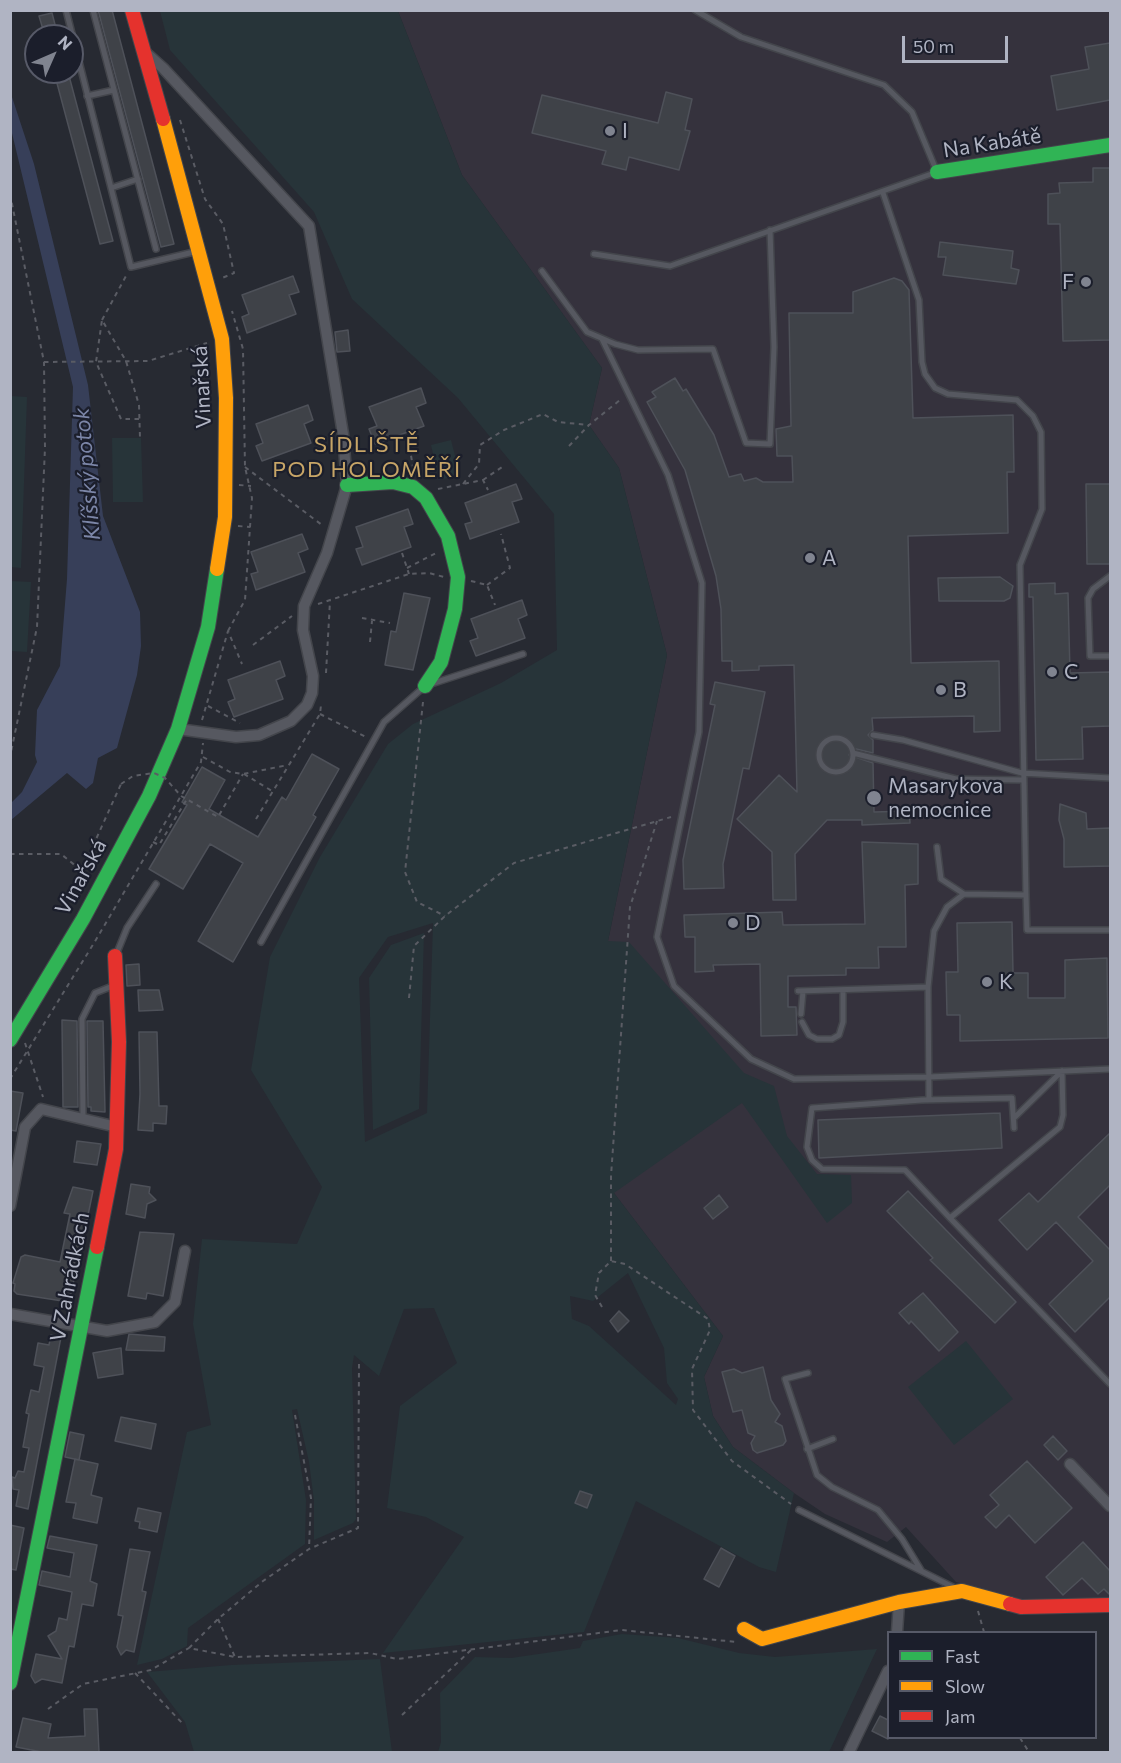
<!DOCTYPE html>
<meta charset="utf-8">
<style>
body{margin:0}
#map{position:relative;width:1121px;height:1763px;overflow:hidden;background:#272a32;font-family:Commissioner,sans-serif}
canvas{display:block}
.frame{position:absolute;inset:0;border:12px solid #b0b4c3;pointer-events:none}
.legend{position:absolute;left:887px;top:1631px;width:210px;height:108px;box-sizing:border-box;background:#1b1e2b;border:2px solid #575a68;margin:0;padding:8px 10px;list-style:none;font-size:18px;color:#b0b4c3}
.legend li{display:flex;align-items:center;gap:12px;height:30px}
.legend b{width:30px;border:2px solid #575a68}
.north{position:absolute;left:24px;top:24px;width:60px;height:60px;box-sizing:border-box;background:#1b1e2b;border:2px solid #575a68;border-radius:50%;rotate:45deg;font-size:16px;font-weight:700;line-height:24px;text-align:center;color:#b0b4c3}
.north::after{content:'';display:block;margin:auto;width:21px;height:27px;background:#808490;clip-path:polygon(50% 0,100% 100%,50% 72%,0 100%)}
.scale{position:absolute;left:902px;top:36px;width:106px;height:27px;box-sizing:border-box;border:3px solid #b0b4c3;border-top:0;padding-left:8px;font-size:18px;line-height:21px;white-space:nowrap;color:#b0b4c3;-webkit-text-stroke:4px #1b1e2b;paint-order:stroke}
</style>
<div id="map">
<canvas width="1121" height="1763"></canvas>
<div class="frame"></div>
<ul class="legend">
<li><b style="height:8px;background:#30b455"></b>Fast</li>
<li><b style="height:8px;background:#ff9f0a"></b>Slow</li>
<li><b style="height:8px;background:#e5322d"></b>Jam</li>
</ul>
<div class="north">N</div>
<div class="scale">50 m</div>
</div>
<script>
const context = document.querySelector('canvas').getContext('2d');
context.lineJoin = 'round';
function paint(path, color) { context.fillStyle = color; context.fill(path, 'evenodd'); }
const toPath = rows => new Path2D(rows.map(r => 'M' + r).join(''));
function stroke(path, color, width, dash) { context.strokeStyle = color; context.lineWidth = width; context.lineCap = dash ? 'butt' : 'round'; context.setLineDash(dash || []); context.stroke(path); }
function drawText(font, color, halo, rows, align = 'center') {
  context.font = font + ' Commissioner,sans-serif'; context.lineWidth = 4.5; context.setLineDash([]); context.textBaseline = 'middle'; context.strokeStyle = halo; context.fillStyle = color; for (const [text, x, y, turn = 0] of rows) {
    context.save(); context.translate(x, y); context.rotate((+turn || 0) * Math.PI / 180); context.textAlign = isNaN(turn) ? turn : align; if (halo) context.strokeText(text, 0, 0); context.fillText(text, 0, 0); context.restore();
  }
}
const medical = toPath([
 [398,11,1110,11,1110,1599,1021,1599,956,1582,906,1527,887,1542,825,1514,794,1493,733,1447,713,1416,704,1377,723,1336,614,1193,608,941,667,655,619,468,589,425,602,368,462,175]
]);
const green = toPath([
 [160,11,398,11,462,175,602,368,589,425,619,468,667,655,608,941,629,942,744,1073,774,1086,787,1136,817,1174,851,1175,852,1203,827,1223,742,1103,614,1193,723,1336,704,1377,713,1416,733,1447,794,1493,776,1572,759,1567,636,1501,584,1632,383,1653,464,1537,426,1517,387,1508,400,1406,457,1363,434,1308,404,1309,379,1376,354,1355,352,1368,356,1519,353,1523,314,1540,314,1501,309,1462,297,1409,292,1410,306,1500,305,1544,188,1628,187,1646,162,1659,137,1665,187,1432,211,1425,193,1324,202,1239,297,1244,322,1187,251,1070,270,957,320,857,388,744,413,724,501,683,557,650,554,514,458,398,352,299,314,212,170,50],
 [433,923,427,1113,365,1142,359,978,388,937],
 [628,1273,664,1348,667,1383,678,1399,676,1405,589,1326,572,1319,570,1296,593,1301],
 [11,396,27,397,21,568,11,567],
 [112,438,141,438,143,502,113,502],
 [451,440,460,475,439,480,431,445],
 [10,581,31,582,27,652,11,651],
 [424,933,419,1109,373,1130,369,978,391,945],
 [966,1341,1013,1399,954,1445,908,1387],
 [622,1634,678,1638,739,1653,775,1657,877,1649,829,1752,438,1752,441,1742,440,1693,475,1657,511,1658,580,1648,583,1641],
 [380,1659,392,1752,194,1752,185,1722,147,1672,231,1665]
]);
const water = toPath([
 [11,94,34,164,88,385,103,516,140,612,141,646,137,675,117,748,98,758,93,783,86,789,67,773,11,820,11,803,22,792,37,762,35,755,37,710,60,666,67,579,73,387,11,129]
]);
const building = toPath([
 [98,10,112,10,174,244,161,247,98,10],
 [52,13,58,36,45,36,39,16,52,13],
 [1110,43,1110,100,1057,110,1051,76,1089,69,1085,47,1110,43],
 [54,72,68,72,113,241,100,244,54,72],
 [666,92,692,99,685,130,690,131,679,170,629,157,626,170,602,164,606,151,532,133,542,95,658,123,666,92],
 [1093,168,1110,168,1110,340,1063,341,1060,224,1048,224,1048,194,1060,193,1059,183,1093,182,1093,168],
 [940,242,1013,251,1011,268,1019,270,1016,284,943,275,946,257,938,257,940,242],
 [293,276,299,292,289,295,296,314,247,333,242,317,249,314,242,295,293,276],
 [894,278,902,281,909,290,913,418,1013,415,1014,472,1007,472,1008,533,908,536,911,663,999,661,1000,731,974,732,974,716,872,718,873,730,868,735,873,740,873,753,852,748,849,755,873,763,874,812,909,811,910,823,862,825,862,820,827,820,795,854,796,900,773,900,772,852,737,819,779,775,797,792,794,665,759,666,759,670,732,671,732,661,722,661,721,609,716,576,685,470,647,402,656,397,652,392,675,378,683,391,686,389,714,435,729,477,741,474,744,481,756,478,763,482,793,482,792,456,777,456,776,429,791,426,789,313,853,313,853,292,894,278],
 [348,330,350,351,337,352,335,332,348,330],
 [421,388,426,403,416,407,424,426,375,444,369,429,377,426,369,407,421,388],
 [308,405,313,420,304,424,311,443,262,461,256,446,263,443,256,424,308,405],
 [516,484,522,499,512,502,519,522,470,539,465,524,472,522,465,503,516,484],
 [1086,484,1110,484,1110,564,1087,564,1086,484],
 [408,509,413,524,404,527,411,547,362,565,356,549,363,547,356,527,408,509],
 [302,534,308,549,298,553,305,572,256,590,251,574,258,572,251,552,302,534],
 [1000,577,1013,586,1010,598,1004,601,939,601,938,578,1000,577],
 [1055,583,1055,594,1068,593,1070,673,1110,672,1110,726,1082,727,1083,759,1036,760,1033,597,1029,597,1029,584,1055,583],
 [404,593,430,598,413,670,385,665,391,631,396,632,404,593],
 [522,600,527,615,518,619,525,638,476,656,470,641,478,638,471,619,522,600],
 [280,661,285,676,276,680,283,699,234,717,228,702,235,699,228,680,280,661],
 [715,682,765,692,749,769,743,768,723,864,724,888,684,889,683,860,715,705,710,704,715,682],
 [312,754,339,769,313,815,316,817,233,962,198,941,243,863,210,844,183,889,149,869,187,805,182,802,202,767,225,780,209,809,258,837,282,797,286,800,312,754],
 [1060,804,1086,813,1087,829,1110,828,1110,866,1064,867,1064,839,1059,820,1060,804],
 [862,842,918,844,918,884,905,885,906,947,878,947,879,968,846,968,846,975,788,976,788,1007,796,1007,797,1035,761,1036,760,964,713,965,714,971,695,972,695,937,685,937,684,915,782,912,783,925,865,924,862,842],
 [1012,922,1013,973,1028,973,1028,998,1065,998,1065,960,1107,958,1108,1038,960,1041,960,1015,947,1015,946,972,958,972,957,923,1012,922],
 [139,964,140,985,127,986,126,965,139,964],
 [138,990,159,990,163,1010,139,1011,138,990],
 [62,1020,77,1021,78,1107,63,1107,62,1020],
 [87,1021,103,1021,105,1112,91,1111,91,1107,88,1107,87,1021],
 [139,1032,157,1032,159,1106,167,1106,166,1124,153,1123,153,1131,138,1130,140,1094,139,1032],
 [10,1091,23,1093,16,1131,10,1130,10,1091],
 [1000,1113,1002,1148,819,1158,818,1120,1000,1113],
 [1110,1133,1110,1185,1078,1217,1110,1250,1110,1297,1075,1332,1049,1304,1093,1261,1056,1222,1027,1250,999,1220,1029,1193,1038,1202,1110,1133],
 [77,1141,101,1144,97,1165,74,1162,77,1141],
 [131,1184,150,1187,149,1193,156,1200,147,1204,145,1218,126,1214,131,1184],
 [73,1187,93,1191,82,1244,80,1252,77,1252,72,1275,75,1275,69,1302,17,1294,14,1291,15,1284,13,1283,21,1257,25,1255,60,1262,70,1214,64,1213,73,1187],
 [908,1191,1016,1302,995,1323,930,1260,933,1258,887,1211,908,1191],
 [719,1195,728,1207,713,1219,704,1208,719,1195],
 [140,1232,174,1234,163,1296,147,1293,146,1299,128,1296,140,1232],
 [923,1293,958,1332,939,1351,911,1321,909,1324,899,1313,923,1293],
 [619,1311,629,1321,618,1332,610,1321,619,1311],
 [129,1334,165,1337,164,1351,126,1350,129,1334],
 [51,1335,61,1337,28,1509,16,1506,19,1490,13,1489,12,1477,15,1478,18,1471,24,1472,29,1448,23,1447,29,1414,26,1413,31,1390,39,1392,44,1367,34,1365,38,1343,49,1345,51,1335],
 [121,1348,123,1374,98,1378,93,1353,121,1348],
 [763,1367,771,1400,780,1414,775,1422,782,1426,786,1441,783,1445,757,1453,753,1450,751,1443,755,1436,748,1433,742,1410,733,1412,722,1372,734,1369,742,1373,763,1367],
 [121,1417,156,1424,151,1449,115,1441,121,1417],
 [70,1432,84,1435,79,1460,65,1457,70,1432],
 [1053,1436,1067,1451,1058,1460,1044,1445,1053,1436],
 [75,1459,98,1464,91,1495,102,1498,97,1523,73,1518,76,1503,66,1502,75,1459],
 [1027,1461,1072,1508,1035,1543,1009,1515,996,1528,985,1517,999,1505,990,1495,1027,1461],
 [580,1491,592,1495,587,1508,575,1503,580,1491],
 [138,1508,161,1513,157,1532,139,1528,140,1522,135,1521,138,1508],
 [10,1525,24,1528,16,1570,10,1569,10,1525],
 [50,1536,97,1545,90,1581,97,1584,93,1606,82,1604,74,1647,69,1646,62,1683,42,1679,35,1683,31,1676,36,1654,62,1659,48,1636,56,1631,59,1618,67,1620,72,1592,39,1585,42,1571,70,1577,74,1553,47,1548,50,1536],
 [1083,1542,1110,1571,1110,1595,1104,1589,1098,1594,1082,1578,1063,1595,1046,1577,1083,1542],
 [721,1548,735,1556,719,1587,704,1579,721,1548],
 [130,1549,150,1552,142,1591,146,1592,134,1652,126,1650,121,1655,117,1647,123,1616,118,1615,130,1549],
 [84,1709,97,1709,99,1752,42,1752,16,1747,23,1718,51,1724,48,1738,85,1736,84,1709],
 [880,1716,888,1720,888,1739,872,1731,880,1716]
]);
const path = toPath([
 [180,120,205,199,223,224,234,273,222,278],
 [10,194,44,362,45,448,37,627,10,757],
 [102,320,126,276],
 [44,362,148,361,207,343],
 [139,419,121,419,96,362,102,320,126,361,139,405,140,438],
 [408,438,414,473],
 [569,446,589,425,620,400],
 [245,467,322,525],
 [483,480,505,465],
 [463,484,479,464,480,445,504,430,543,414,558,422,589,425],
 [239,485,251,486],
 [438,489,483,480,488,490],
 [238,526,250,527],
 [402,553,409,574],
 [407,568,436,553],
 [471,581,487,585,495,605],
 [487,585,510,568,501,534],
 [318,604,409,574,429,573,444,577],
 [362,618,390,623],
 [228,631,245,600,252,498,245,467,243,349,232,311],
 [370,642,372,621],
 [253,645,292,616],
 [326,673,330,601],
 [423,702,405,872,417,902,445,916],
 [208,706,240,723],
 [320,714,366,737],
 [202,720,228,631,242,664],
 [203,757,230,772,243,774,288,765],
 [244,774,272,791],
 [181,796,218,817,243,774],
 [256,819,320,714,321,705],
 [153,842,159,845,187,799],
 [10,854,61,854,82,871],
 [78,879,121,784],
 [409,998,414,946,445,916,514,863,671,817],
 [25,1043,43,1097],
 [10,1079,94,943,201,762,203,743],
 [611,1261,611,1176,630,907,657,821],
 [602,1307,595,1295,599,1273,611,1261,625,1264,708,1319,710,1330,692,1369,693,1410,732,1461,791,1504],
 [359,1364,358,1528,309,1549,263,1581,218,1619,189,1648,235,1657,370,1653,397,1659,622,1630,736,1642],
 [295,1415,311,1498,309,1549],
 [978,1611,984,1632],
 [218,1619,235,1657],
 [135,1673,183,1724],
 [48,1709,83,1684,151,1670,189,1648],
 [402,1715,471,1650],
 [1020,1738,1029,1752]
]);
const lane = toPath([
 [66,10,131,267,198,251],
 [93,10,156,249],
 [87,96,114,90],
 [111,188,138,179],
 [883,193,919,300,922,362,925,374,935,388,948,394,1017,400,1033,416,1041,432,1042,509,1020,565,1026,895,964,894,947,907,934,931,928,987,929,1100],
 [594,254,670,266,937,172,912,112,884,85,741,37,695,10],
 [542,271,587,332,615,344,638,350,713,349,746,443,770,444,774,347,770,230],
 [602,339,668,475,702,583,699,732,657,937,674,986,751,1059,794,1079,929,1077,1110,1069],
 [1110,576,1093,589,1088,598,1090,656,1110,656],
 [873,735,903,740,1022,773,1110,778],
 [956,779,1022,780],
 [937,847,941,879,964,894],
 [1026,895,1027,930,1110,930],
 [261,942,384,722,425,686,523,654],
 [116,955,127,928,156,884],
 [798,991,928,987],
 [801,1014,803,991],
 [802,1022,809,1035,817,1039,832,1039,839,1035,843,1022,843,991],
 [1062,1071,1063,1115,1060,1127,950,1218,1110,1384],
 [83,1118,82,1019,95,993,115,985],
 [1014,1118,1062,1071],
 [950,1218,905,1170,822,1169,812,1160,807,1147,812,1108,922,1100,1012,1098,1014,1128],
 [808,1373,785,1379,817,1475,832,1487,878,1510,902,1539,921,1570],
 [807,1449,833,1439],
 [799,1510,955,1588]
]);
const street = toPath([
 [144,51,163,68,309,226,343,434,347,485,327,553,304,606,303,630,313,676,312,693,307,705,291,721,259,735,236,737,178,729],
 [10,1206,25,1127,41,1109,117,1127],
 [10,1314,107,1331,155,1322,175,1302,185,1251],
 [1070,1464,1110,1506],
 [897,1632,899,1602],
 [849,1752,888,1671]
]);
const fast = toPath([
 [937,172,1110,145],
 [347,485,393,482,413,487,426,498,448,536,458,577,455,609,441,662,425,686],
 [10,1040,83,919,149,796,178,729,208,627,217,569],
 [10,1683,97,1247]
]);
const slow = toPath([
 [163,119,222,339,226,398,225,517,217,569],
 [744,1629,762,1639,899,1602,962,1591,1010,1604]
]);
const jam = toPath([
 [132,10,163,119],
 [97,1247,116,1149,119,1042,115,956],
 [1010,1604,1021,1607,1110,1605]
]);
const pathBridge = toPath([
 [121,784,133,776,154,773,165,778,181,796]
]);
const laneBridge = toPath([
 '819 755a17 17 0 1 1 34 0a17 17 0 1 1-34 0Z',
 [853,753,956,779]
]);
const markers = [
 [610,131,6,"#808490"],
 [1086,282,6,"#808490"],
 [810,558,6,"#808490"],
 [1052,672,6,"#808490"],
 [941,690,6,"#808490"],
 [874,798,8,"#808490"],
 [733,923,6,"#808490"],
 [987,982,6,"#808490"]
];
const poiNames = [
 ["I",622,131],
 ["F",1074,282,"right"],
 ["A",822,558],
 ["C",1064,672],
 ["B",953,690],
 ["Masarykova",888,786],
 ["nemocnice",888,810],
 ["D",745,923],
 ["K",999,982]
];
const streetNames = [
 ["Na Kabátě",992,143,-9],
 ["Vinařská",202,387,-93],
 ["Vinařská",81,877,-61],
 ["V Zahrádkách",70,1277,-79]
];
const neighbourhoodNames = [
 ["SÍDLIŠTĚ",367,445],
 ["POD HOLOMĚŘÍ",367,470]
];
const waterNames = [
 ["Klíšský potok",87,474,-95]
];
paint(medical, '#35323d');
paint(green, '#273439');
paint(water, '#373f59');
paint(building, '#3f4248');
stroke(building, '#4e5159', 1.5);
stroke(lane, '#43454b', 8);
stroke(street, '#43454b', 13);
stroke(fast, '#43454b', 16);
stroke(slow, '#43454b', 16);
stroke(jam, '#43454b', 16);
stroke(path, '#5a5c64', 2, [4.5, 4.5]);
stroke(lane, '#565860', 5);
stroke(street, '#565860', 10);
stroke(fast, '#30b455', 14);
stroke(slow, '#ff9f0a', 14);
stroke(jam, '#e5322d', 14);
stroke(laneBridge, '#43454b', 8, []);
stroke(pathBridge, '#5a5c64', 2, [4.5, 4.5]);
stroke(laneBridge, '#565860', 5);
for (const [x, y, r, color] of markers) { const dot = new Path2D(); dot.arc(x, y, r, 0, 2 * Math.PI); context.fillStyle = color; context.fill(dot); stroke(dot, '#1b1e2b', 2); }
drawText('21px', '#b0b4c3', '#1b1e2b', poiNames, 'left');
drawText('21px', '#b0b4c3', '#1b1e2b', streetNames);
context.letterSpacing = '1.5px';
drawText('22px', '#c7a567', '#1b1e2b', neighbourhoodNames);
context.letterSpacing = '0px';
drawText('italic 22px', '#7c86a8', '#1b1e2b', waterNames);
</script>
